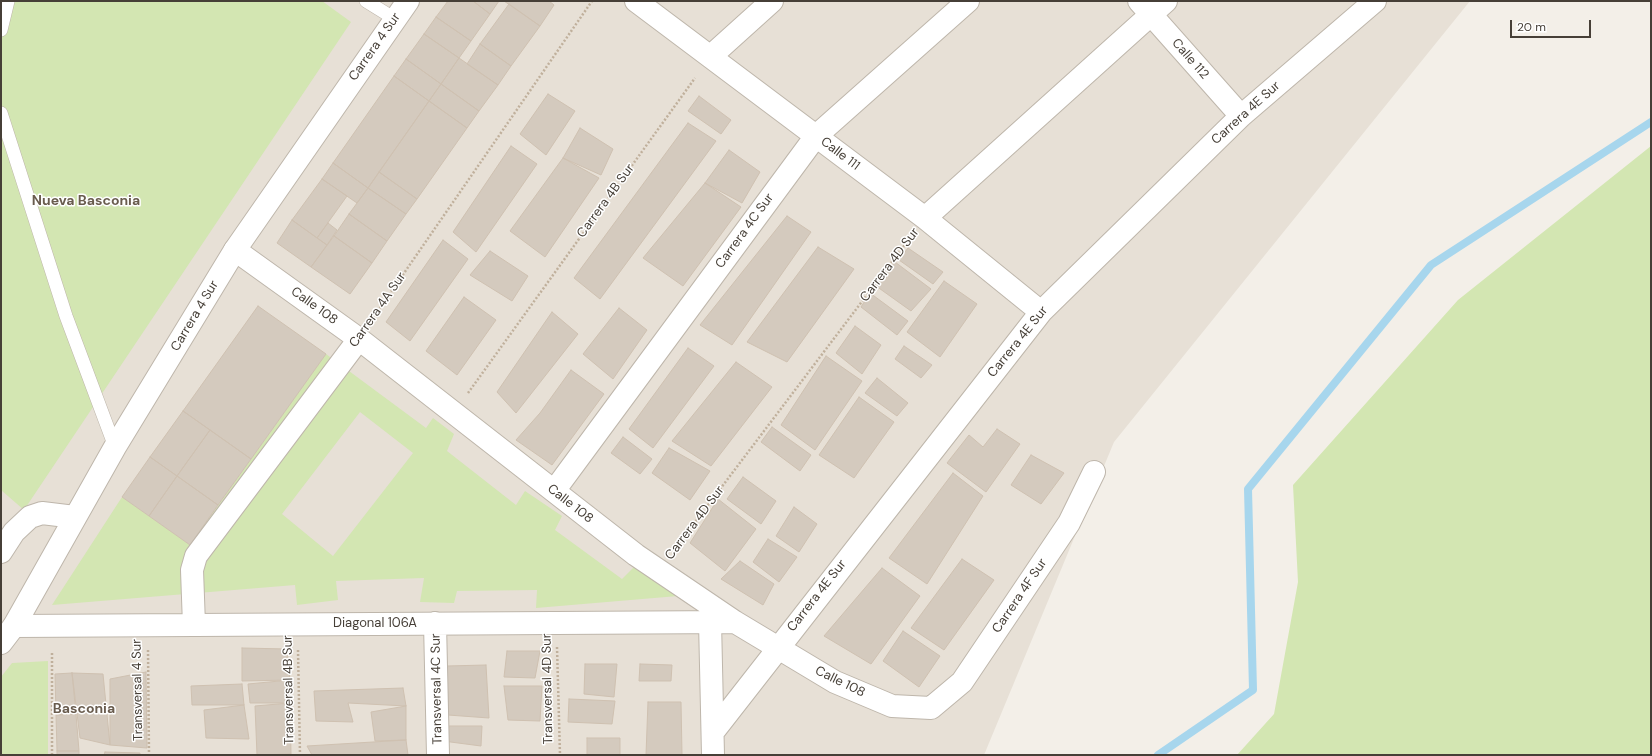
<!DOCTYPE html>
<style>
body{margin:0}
#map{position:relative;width:1652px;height:756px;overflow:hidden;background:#f3efe8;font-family:"DM Sans",sans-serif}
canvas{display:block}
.frame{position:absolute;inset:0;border:2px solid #463f37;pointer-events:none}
.scale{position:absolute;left:1510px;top:20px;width:81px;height:18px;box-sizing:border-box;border:2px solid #463f37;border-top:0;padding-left:5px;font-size:12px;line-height:14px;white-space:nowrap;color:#463f37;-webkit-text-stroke:3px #fff;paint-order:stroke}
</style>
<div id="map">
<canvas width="1652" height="756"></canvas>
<div class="frame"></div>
<div class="scale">20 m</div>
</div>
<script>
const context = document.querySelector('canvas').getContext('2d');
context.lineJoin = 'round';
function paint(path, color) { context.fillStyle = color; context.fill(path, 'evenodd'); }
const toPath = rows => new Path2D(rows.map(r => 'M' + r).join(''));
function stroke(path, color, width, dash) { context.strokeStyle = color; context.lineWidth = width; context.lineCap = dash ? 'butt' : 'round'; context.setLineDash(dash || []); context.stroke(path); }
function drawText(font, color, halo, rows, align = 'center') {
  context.font = font + ' "DM Sans",sans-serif'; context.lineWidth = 3; context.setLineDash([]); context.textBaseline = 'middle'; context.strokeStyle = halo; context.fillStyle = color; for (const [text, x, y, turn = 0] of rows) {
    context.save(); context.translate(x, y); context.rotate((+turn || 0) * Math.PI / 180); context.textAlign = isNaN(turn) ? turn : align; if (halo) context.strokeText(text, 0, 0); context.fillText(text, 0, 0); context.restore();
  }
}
const residential = toPath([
 [1,1,1470,1,1114,442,984,755,1,755]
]);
const green = toPath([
 [1,1,322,1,351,22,24,510,1,490],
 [1651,146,1651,755,1237,755,1274,714,1298,582,1293,485,1458,300],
 [326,354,426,428,433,418,454,434,447,451,516,505,525,491,562,516,555,530,622,579,635,566,678,596,536,608,537,590,457,591,454,603,420,602,424,578,336,581,338,600,297,605,295,585,52,605,122,497,190,545],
 [360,412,413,453,333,556,282,514],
 [48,661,48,755,1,755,1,677,12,663]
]);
const stream = toPath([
 [1158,755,1253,690,1248,489,1431,265,1651,122]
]);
const building = toPath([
 [448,1,473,1,490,14,471,41,436,17,448,1],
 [473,1,499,1,490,14,473,1],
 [504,1,549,1,554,5,540,26,504,1],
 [509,4,540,26,511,66,480,44,509,4],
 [436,17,471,41,459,58,424,34,436,17],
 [424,34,459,58,441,84,406,59,424,34],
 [480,44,511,66,498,85,467,64,480,44],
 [459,58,498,85,479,111,441,84,459,58],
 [406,59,441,84,429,101,394,76,406,59],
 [394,76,429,101,368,188,333,163,394,76],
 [441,84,479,111,467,128,429,101,441,84],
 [548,94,575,111,546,155,520,134,548,94],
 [699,96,731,120,721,134,688,111,699,96],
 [429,101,467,128,417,199,379,172,429,101],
 [688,123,716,141,600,299,574,278,688,123],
 [580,128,613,149,601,175,563,158,580,128],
 [511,146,537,164,476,252,453,232,511,146],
 [729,150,760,172,742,203,705,183,729,150],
 [563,158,599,178,545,257,510,231,563,158],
 [333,163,368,188,357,203,322,179,333,163],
 [379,172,417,199,406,214,368,188,379,172],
 [322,179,347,196,317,238,292,220,322,179],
 [705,183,741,207,683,286,643,258,705,183],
 [368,188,406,214,387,241,349,214,368,188],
 [349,214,387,241,372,263,334,236,349,214],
 [787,216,811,232,732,345,700,325,787,216],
 [292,220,327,245,311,267,277,243,292,220],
 [328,223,337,230,327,245,317,238,328,223],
 [334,236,372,263,350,294,311,267,334,236],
 [443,240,468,259,410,341,386,322,443,240],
 [818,247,854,269,787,362,747,342,818,247],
 [908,248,943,272,933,284,899,260,908,248],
 [490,251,528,276,512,301,470,275,490,251],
 [895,262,931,289,911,311,876,286,895,262],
 [944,281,977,304,940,357,907,332,944,281],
 [870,293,908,321,897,335,861,307,870,293],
 [464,297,496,320,457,375,426,351,464,297],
 [258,306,326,354,251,459,183,411,258,306],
 [619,308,647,330,613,379,583,354,619,308],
 [552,312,578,334,516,413,497,392,552,312],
 [855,326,881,345,862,374,836,353,855,326],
 [904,346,932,365,921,378,895,359,904,346],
 [688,348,714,366,653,448,629,429,688,348],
 [826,356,862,381,815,450,781,425,826,356],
 [736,362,772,387,711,466,672,441,736,362],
 [571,370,604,394,552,465,516,440,540,413,571,370],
 [877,378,908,403,897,416,865,393,877,378],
 [859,397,894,422,854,478,819,455,859,397],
 [183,411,210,430,177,476,150,457,183,411],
 [772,427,811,455,800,471,761,442,772,427],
 [997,429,1020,444,986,492,947,463,969,435,983,447,997,429],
 [210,430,251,459,218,505,177,476,210,430],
 [623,437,652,459,640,474,611,453,623,437],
 [669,448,710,471,690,500,652,473,669,448],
 [1031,455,1064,473,1041,504,1011,485,1031,455],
 [150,457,177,476,149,516,122,497,150,457],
 [953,473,983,496,927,584,889,558,953,473],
 [177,476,218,505,190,545,149,516,177,476],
 [743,477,776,501,761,524,727,499,743,477],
 [718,499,756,529,725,571,690,543,718,499],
 [794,507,817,524,799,552,776,536,794,507],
 [768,539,797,557,779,582,753,562,768,539],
 [962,559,994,580,944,650,911,628,962,559],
 [740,561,774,584,763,605,721,579,740,561],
 [882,568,920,596,871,664,824,636,882,568],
 [903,631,940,656,919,687,883,661,903,631],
 [242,648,287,649,290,680,242,681,242,648],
 [507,651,540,651,535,678,504,677,507,651],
 [585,664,617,664,614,697,584,694,585,664],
 [640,664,672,665,671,681,639,681,640,664],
 [486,665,489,718,448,715,447,666,486,665],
 [146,672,147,748,110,745,110,679,146,672],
 [72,673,76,714,56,715,55,674,72,673],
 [72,673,103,674,110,745,80,738,72,673],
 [290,680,290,703,250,703,248,684,290,680],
 [242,684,244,705,192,705,191,686,242,684],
 [504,686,542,686,540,721,508,720,504,686],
 [403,688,406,706,348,703,353,722,316,721,314,691,403,688],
 [569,699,615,701,612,724,568,722,569,699],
 [648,702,681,702,682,755,646,755,648,702],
 [290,703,291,754,257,755,255,706,290,703],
 [244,705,249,739,206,738,204,710,244,705],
 [406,706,406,740,375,741,371,712,406,706],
 [76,714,79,751,57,751,56,715,76,714],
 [443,726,482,726,481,746,443,741,443,726],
 [587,738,620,738,620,755,587,755,587,738],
 [406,740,408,755,312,755,307,746,406,740],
 [57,751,79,751,79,755,57,755,57,751],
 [105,752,140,753,140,755,104,755,105,752]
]);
const path = toPath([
 [373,318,592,1],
 [468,393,695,78],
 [674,550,910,238],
 [557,647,560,755],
 [148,650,149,755],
 [298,650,300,755],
 [52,755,52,651]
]);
const service = toPath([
 [366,1,395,19],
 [1,30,8,1],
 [1,113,66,316,115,447]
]);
const minor = toPath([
 [636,1,925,218,1041,312],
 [1139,1,1241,116],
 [711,56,772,1],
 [925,218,1166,1],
 [235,250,359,339,636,555,735,622,835,682,892,706,931,708,962,682,1069,523,1094,472],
 [554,491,816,136,968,1],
 [1,552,14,532,30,517,42,513,75,517],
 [710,621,713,755],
 [435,623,438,755],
 [194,625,192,570,196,556,359,339],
 [14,626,735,622],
 [713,732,1041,312,1241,116,1375,1]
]);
const tertiary = toPath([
 [1,643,14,626,115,447,235,250,408,1]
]);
const streetNames = [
 ["Carrera 4 Sur",375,47,-55],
 ["Calle 112",1190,59,49],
 ["Carrera 4E Sur",1246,113,-42],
 ["Calle 111",840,154,37],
 ["Carrera 4B Sur",606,201,-54],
 ["Carrera 4C Sur",745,231,-54],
 ["Carrera 4D Sur",890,265,-53],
 ["Calle 108",314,306,36],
 ["Carrera 4A Sur",378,310,-55],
 ["Carrera 4 Sur",195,316,-59],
 ["Carrera 4E Sur",1018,342,-51],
 ["Calle 108",570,504,38],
 ["Carrera 4D Sur",695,523,-53],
 ["Carrera 4E Sur",817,596,-52],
 ["Carrera 4F Sur",1020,596,-56],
 ["Diagonal 106A",375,624],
 ["Calle 108",840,682,26],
 ["Transversal 4C Sur",437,689,-91],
 ["Transversal 4D Sur",548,689,-91],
 ["Transversal 4 Sur",138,690,-91],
 ["Transversal 4B Sur",289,690,-91]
];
const neighbourhoodNames = [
 ["Nueva Basconia",86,201],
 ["Basconia",84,709]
];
paint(residential, '#e7e0d6');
paint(green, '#d3e6b2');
stroke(stream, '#a7d6ed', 8);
paint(building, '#d4cabe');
stroke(building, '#cfc1b1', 1);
stroke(service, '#beb6ab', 14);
stroke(minor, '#beb6ab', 24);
stroke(tertiary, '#beb6ab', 24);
stroke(path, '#c0b09c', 2.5, [2, 2]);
stroke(service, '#fff', 13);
stroke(minor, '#fff', 22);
stroke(tertiary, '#fff', 22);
drawText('13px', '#463f37', '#fff', streetNames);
drawText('bold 14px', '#695c4e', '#fff', neighbourhoodNames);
</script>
